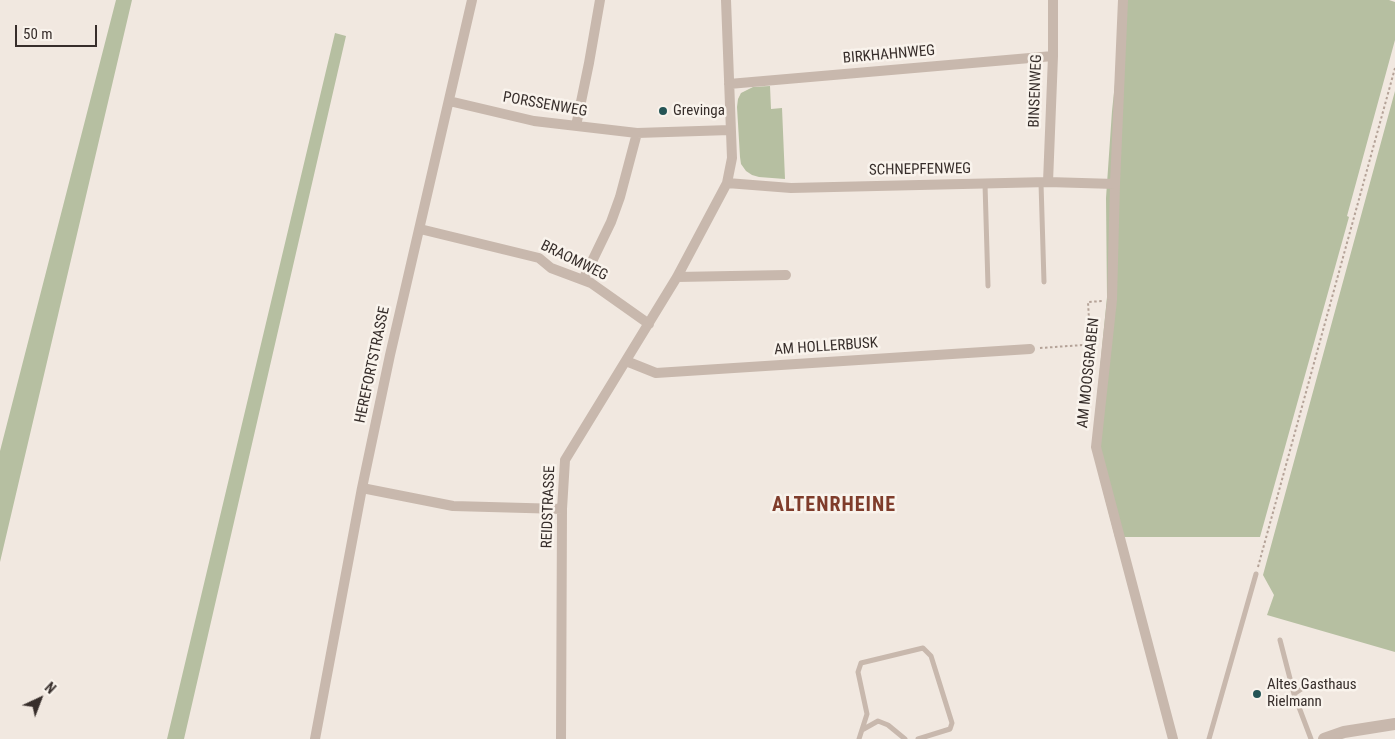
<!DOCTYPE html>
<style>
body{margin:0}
#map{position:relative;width:1395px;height:739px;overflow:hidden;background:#f1e8e0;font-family:"Roboto Condensed",sans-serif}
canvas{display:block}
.north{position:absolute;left:15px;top:674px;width:50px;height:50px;-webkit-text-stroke:4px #f9f3ec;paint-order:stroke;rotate:43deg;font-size:14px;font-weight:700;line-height:20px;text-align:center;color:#372e2b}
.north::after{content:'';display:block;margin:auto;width:18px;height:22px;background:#372e2b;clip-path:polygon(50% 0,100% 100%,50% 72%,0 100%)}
.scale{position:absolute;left:15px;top:25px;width:82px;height:22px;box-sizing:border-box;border:2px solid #372e2b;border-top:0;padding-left:6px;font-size:15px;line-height:18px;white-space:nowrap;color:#372e2b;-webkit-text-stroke:4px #f9f3ec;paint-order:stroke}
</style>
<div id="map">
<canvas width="1395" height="739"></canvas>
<div class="north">N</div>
<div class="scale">50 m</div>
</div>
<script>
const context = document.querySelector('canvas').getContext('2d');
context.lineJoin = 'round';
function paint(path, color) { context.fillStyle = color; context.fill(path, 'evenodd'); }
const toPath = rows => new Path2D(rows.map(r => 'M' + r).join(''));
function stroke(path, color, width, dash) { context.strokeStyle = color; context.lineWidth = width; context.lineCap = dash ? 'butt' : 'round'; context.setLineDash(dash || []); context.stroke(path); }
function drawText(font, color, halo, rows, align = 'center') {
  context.font = font + ' "Roboto Condensed",sans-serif'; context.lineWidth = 5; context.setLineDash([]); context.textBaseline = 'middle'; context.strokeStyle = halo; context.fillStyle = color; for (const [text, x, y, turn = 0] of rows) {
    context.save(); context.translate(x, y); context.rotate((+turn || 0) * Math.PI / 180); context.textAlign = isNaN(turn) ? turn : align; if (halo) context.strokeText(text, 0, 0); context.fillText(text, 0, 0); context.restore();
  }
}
const green = toPath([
 [116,0,132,0,0,562,0,451],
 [1124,0,1389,0,1395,2,1395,40,1347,216,1349,217,1260,537,1115,537,1092,448,1107,297,1106,198,1112,111],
 [335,33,346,36,184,739,167,739],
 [770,86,771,109,782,108,785,179,759,177,752,175,746,171,741,164,740,157,737,107,738,99,741,93,753,87],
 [1395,91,1395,652,1267,615,1274,595,1263,575]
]);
const path = toPath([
 [1040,348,1083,345,1090,337,1088,302,1102,301],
 [1258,567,1395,68]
]);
const service = toPath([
 [1041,183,1044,282],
 [985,184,988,286],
 [1280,640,1294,694],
 [1309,684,1294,694,1311,739],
 [862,730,878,721,888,725,905,739],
 [859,739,867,714,858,672,861,663,923,648,931,656,952,723,950,729,918,739],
 [1209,739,1256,574]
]);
const minor = toPath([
 [1123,0,1115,184,1112,300,1096,447,1173,739],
 [729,84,1053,56],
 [449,101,534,121,637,133,730,130],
 [576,126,589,63,600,0],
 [1048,182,1053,56,1053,0],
 [727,183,791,188,1048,182,1115,184],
 [420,229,539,258,551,268,591,283,649,324],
 [677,277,786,275],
 [583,280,611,222,620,197,637,133],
 [626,361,656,373,1030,349],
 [362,488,453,506,562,509],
 [315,739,362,488,390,355,472,0],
 [561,739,562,509,565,460,677,277,727,183,732,158,726,0]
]);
const tertiary = toPath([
 [1324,739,1344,732,1395,724]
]);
const markers = [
 [663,111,5,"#245455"],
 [1257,694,5,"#245455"]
];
const streetNames = [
 ["BIRKHAHNWEG",889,55,-5],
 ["BINSENWEG",1036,91,-88],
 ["PORSSENWEG",545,105,10],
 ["SCHNEPFENWEG",920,170,-1],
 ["BRAOMWEG",574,261,26],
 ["AM HOLLERBUSK",826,347,-4],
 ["HEREFORTSTRASSE",373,365,-78],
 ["AM MOOSGRABEN",1089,373,-84],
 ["REIDSTRASSE",549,507,-88]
];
const poiNames = [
 ["Grevinga",673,111],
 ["Altes Gasthaus",1267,685],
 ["Rielmann",1267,702]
];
const districtNames = [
 ["ALTENRHEINE",834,506]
];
paint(green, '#b6bfa1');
stroke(path, '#b4a297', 2, [2.5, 2.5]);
stroke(service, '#c8b8ad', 5);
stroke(minor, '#c8b8ad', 10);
stroke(tertiary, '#c8b8ad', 12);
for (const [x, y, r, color] of markers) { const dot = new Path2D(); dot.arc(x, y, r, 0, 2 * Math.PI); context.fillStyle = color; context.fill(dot); stroke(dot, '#f9f3ec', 2); }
drawText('15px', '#372e2b', '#f9f3ec', streetNames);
drawText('15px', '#372e2b', '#f9f3ec', poiNames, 'left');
context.letterSpacing = '1px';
drawText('bold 20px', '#7f3c2b', '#f9f3ec', districtNames);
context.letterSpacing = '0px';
</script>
